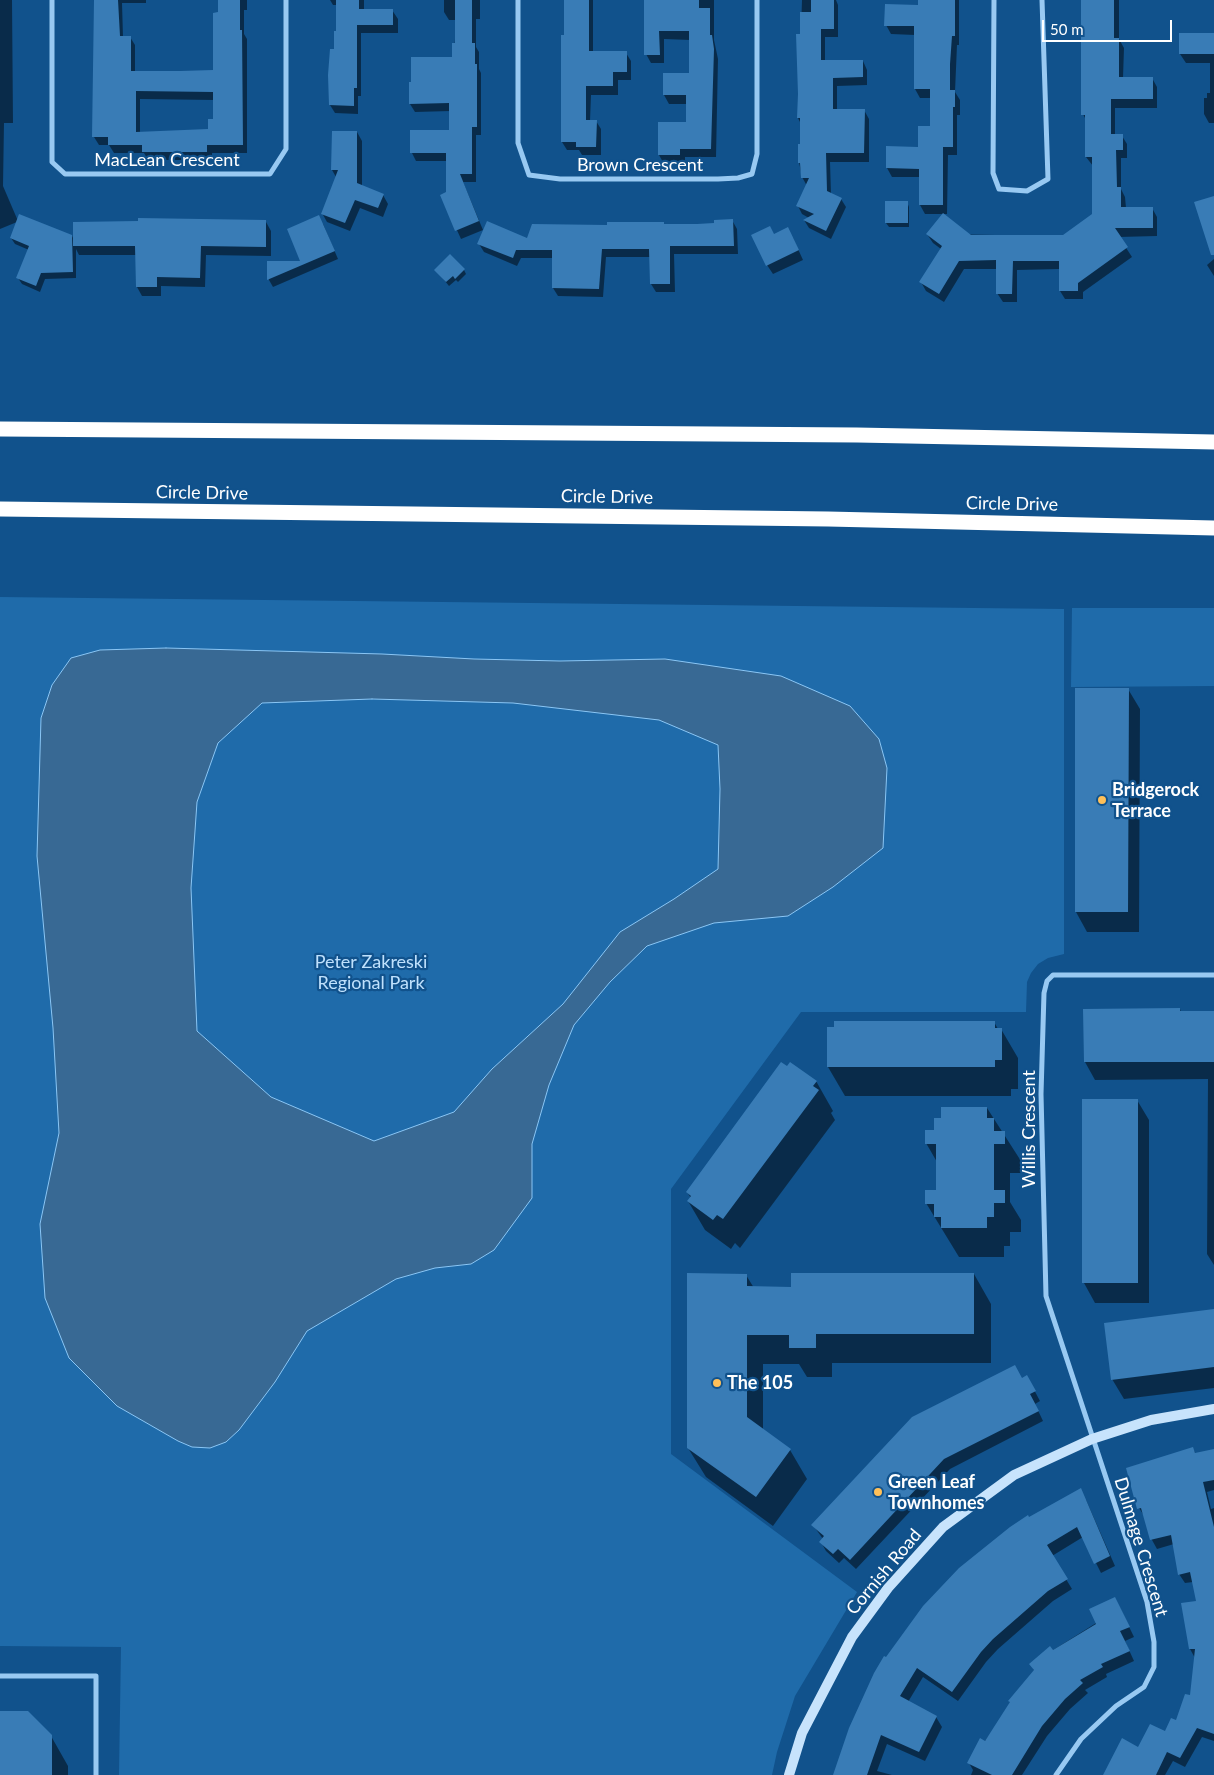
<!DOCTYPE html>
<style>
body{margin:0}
#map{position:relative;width:1214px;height:1775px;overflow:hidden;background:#11528c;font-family:Lato,sans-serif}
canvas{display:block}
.scale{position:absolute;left:1042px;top:20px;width:130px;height:22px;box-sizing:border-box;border:2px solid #fff;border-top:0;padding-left:6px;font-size:15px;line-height:18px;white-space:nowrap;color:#fff;-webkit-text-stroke:4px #11528c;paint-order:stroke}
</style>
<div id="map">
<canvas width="1214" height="1775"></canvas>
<div class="scale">50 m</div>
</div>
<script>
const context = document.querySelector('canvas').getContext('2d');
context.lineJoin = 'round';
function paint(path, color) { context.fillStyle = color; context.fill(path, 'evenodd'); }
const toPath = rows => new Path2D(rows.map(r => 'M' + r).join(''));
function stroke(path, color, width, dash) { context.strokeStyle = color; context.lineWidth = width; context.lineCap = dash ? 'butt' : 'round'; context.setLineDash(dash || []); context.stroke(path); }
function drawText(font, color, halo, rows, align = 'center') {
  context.font = font + ' Lato,sans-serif'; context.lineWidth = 4.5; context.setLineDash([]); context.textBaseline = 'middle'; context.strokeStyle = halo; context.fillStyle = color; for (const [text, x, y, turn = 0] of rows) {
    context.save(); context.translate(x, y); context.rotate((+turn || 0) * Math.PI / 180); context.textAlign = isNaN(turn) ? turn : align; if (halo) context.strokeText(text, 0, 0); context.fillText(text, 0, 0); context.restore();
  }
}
const green = toPath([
 [0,597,1064,609,1064,954,1048,958,1038,964,1031,973,1027,982,1026,1012,801,1012,671,1189,671,1454,857,1592,795,1696,777,1752,772,1775,119,1775,121,1647,0,1646],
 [1072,608,1214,608,1214,686,1071,687]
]);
const water = toPath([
 [166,648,382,654,474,659,560,661,665,659,781,676,850,706,879,739,887,768,883,848,833,887,788,916,714,923,647,946,610,982,574,1025,549,1085,532,1144,532,1198,494,1250,471,1264,435,1268,396,1279,307,1331,275,1382,239,1430,226,1442,210,1448,192,1447,178,1441,117,1406,69,1358,45,1298,40,1224,59,1133,53,1028,37,856,41,718,52,685,71,658,100,650,166,648],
 [372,699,513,703,659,720,718,745,720,789,718,869,674,899,620,932,563,1004,492,1069,454,1112,374,1141,271,1097,197,1031,191,888,197,802,218,743,262,703,372,699]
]);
const shadow = toPath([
 [0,0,12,0,13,123,4,123,3,186,18,221,72,236,74,240,266,222,271,231,271,256,206,255,205,287,161,286,161,296,142,296,137,287,137,255,79,255,76,249,76,278,45,279,40,292,22,284,18,278,29,250,15,244,11,238,17,222,0,229],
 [95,0,146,0,146,3,122,3,123,37,130,37,135,45,135,72,215,72,219,0,247,0,247,10,244,10,244,34,247,39,247,153,212,153,212,160,148,160,144,153,114,153,109,145,99,145,94,137],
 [140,99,214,100,215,120,209,130,140,133],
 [330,0,364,0,364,10,392,10,398,19,398,33,361,33,361,96,358,96,358,114,335,113,330,105,337,33,337,5,333,5],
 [444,0,480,0,480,19,476,19,476,47,479,52,479,69,481,73,481,135,476,135,476,182,463,182,483,230,461,239,441,195,447,193,447,161,416,161,412,153,412,131,450,131,451,111,415,112,410,104,454,58,456,20,449,20,444,12],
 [565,0,593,0,593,53,626,53,631,61,631,80,618,80,618,95,591,95,590,121,596,121,601,129,601,155,582,155,579,150,567,150,562,142],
 [645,0,714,0,714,40,718,59,716,157,685,157,685,164,664,164,659,155,687,123,687,104,669,104,664,95,690,74,690,40,664,39,664,63,651,63,646,54],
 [802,0,836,0,838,5,838,37,825,37,825,62,863,61,867,70,867,85,837,86,837,110,864,110,869,119,869,162,830,162,831,194,841,199,846,207,831,239,809,228,804,220,809,218,802,214,798,206,807,186,802,177,799,162,801,124,798,118],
 [920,0,959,0,959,45,957,45,955,92,960,100,960,115,957,115,957,155,948,155,947,214,925,214,920,205,920,177,892,177,887,168,920,148,931,127,931,98,920,98,915,89,915,35,891,34,886,25,920,6],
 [1083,0,1119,0,1119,39,1124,48,1123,78,1152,78,1157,87,1157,108,1115,108,1115,136,1122,136,1127,144,1127,158,1121,158,1121,189,1125,197,1126,208,1152,208,1157,217,1157,236,1119,237,1132,257,1083,292,1083,299,1065,299,1060,291,1060,269,1017,270,1017,302,1003,302,997,293,998,269,964,269,944,302,926,291,921,282,941,249,933,243,927,234,1063,236,1094,214,1093,166,1086,157,1086,120,1083,114],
 [1214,0,1214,123,1209,123,1204,114,1204,98,1207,98,1207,93,1210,93,1210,63,1186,63,1180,54,1180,35,1214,35],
 [357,132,362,141,362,186,383,195,388,204,383,217,360,208,350,231,327,222,322,213,336,177,332,170],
 [907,202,909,207,909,227,889,227,886,223],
 [732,220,737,229,738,254,674,254,675,292,656,292,651,284,650,257,606,257,603,297,558,296,553,288,553,258,521,258,517,266,484,252,479,244,665,226,715,224],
 [323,224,338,259,273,287,269,280,268,262,302,262],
 [774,235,793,238,803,260,773,274,767,265],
 [1214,259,1214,276,1207,265],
 [436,270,464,270,466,274,458,282,456,280,449,286],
 [1128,689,1140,709,1139,932,1087,932,1076,912],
 [1180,1009,1181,1012,1214,1012,1214,1265,1207,1254,1208,1079,1095,1080,1085,1062,1084,1010],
 [994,1022,998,1029,1001,1029,1018,1058,1018,1089,1011,1089,1011,1096,845,1096,828,1067,828,1029],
 [816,1081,833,1111,831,1113,835,1120,740,1248,735,1243,731,1249,705,1230,688,1201,691,1198,687,1192],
 [1083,1100,1137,1100,1149,1120,1149,1303,1095,1303,1084,1283],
 [987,1108,1021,1161,1021,1173,1010,1173,1010,1202,1021,1220,1021,1232,1010,1232,1010,1246,1004,1246,1004,1257,959,1257,926,1203,937,1191,937,1162,926,1143,936,1132],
 [974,1274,991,1304,991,1363,832,1363,832,1377,807,1377,799,1364,763,1364,763,1430,790,1450,807,1479,773,1526,706,1477,688,1448,746,1275,754,1288,792,1288],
 [1214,1311,1214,1388,1124,1399,1112,1379],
 [1022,1379,1032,1386,1040,1401,1035,1404,1043,1421,950,1469,856,1569,844,1558,839,1563,826,1551,821,1542,823,1539,813,1525],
 [1192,1448,1196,1454,1214,1451,1214,1490,1207,1492,1211,1509,1214,1508,1214,1741,1202,1737,1185,1767,1173,1761,1165,1775,1105,1775,1139,1748,1165,1733,1176,1722,1191,1697,1195,1658,1190,1649,1197,1602,1193,1582,1185,1583,1179,1574,1174,1544,1157,1549,1152,1540,1145,1517,1139,1508],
 [1086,1500,1115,1566,1101,1573,1083,1537,1052,1556,1072,1589,1053,1601,998,1649,986,1662,958,1701,923,1677,908,1702,936,1717,942,1727,925,1761,887,1744,877,1771,892,1775,835,1775,886,1659,1028,1518],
 [1120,1608,1134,1637,1125,1641,1134,1661,1106,1674,1107,1677,1085,1690,1088,1693,1070,1709,1047,1736,1022,1775,971,1775,973,1770,969,1763,1035,1672,1031,1664],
 [0,1712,51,1736,68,1766,68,1775,0,1775]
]);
const building = toPath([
 [94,0,118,0,120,36,131,36,131,71,180,71,213,70,213,13,218,12,218,0,240,0,240,30,242,30,243,145,207,145,207,152,142,152,142,145,108,145,108,137,92,137],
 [136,91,213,92,213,119,208,119,208,129,136,132],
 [336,0,359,0,359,9,393,9,393,25,357,25,357,88,354,88,354,106,329,105,328,75,330,49,334,49,334,31,336,31],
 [455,0,472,0,472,43,475,43,475,64,477,64,477,127,472,127,472,174,460,174,479,221,455,231,440,195,446,192,446,153,410,153,410,130,449,130,449,103,409,104,409,82,411,82,411,57,452,57,452,43,455,43],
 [564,0,589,0,589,51,627,51,627,72,613,72,613,86,586,86,586,120,597,120,596,147,576,147,576,142,561,142,561,35,564,35],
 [644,0,699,0,699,8,710,8,710,35,712,35,714,49,711,149,680,149,680,155,658,155,658,122,686,122,686,95,663,95,663,73,689,73,689,31,659,31,660,55,644,55],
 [811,0,834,0,834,29,821,29,821,60,863,60,863,77,833,78,833,109,865,109,864,153,826,153,827,191,842,198,826,231,803,220,814,214,796,206,809,178,801,178,800,163,798,163,798,144,800,144,800,118,797,118,798,94,796,34,800,34,800,12,811,12],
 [918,0,955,0,955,36,952,36,950,64,950,90,955,90,955,107,953,107,953,147,943,147,943,205,919,205,919,169,886,168,886,146,918,147,918,126,930,126,930,89,914,89,914,26,884,26,885,4,918,5],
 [1081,0,1114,0,1114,38,1119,38,1119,77,1153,77,1153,99,1111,99,1111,134,1123,134,1123,150,1116,150,1117,187,1121,187,1121,207,1153,207,1153,228,1115,228,1128,247,1078,283,1078,291,1059,291,1059,261,1013,261,1012,294,996,294,996,260,959,261,939,294,919,282,942,246,926,234,943,213,971,235,1063,235,1092,214,1092,157,1085,157,1085,115,1081,115],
 [1179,33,1214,33,1214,54,1179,54],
 [332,131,357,131,357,183,384,194,378,208,355,200,345,223,321,214,338,170,331,170],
 [1214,196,1214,255,1211,255,1194,202],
 [885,201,908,201,908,223,885,223],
 [19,214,72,235,73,272,41,273,36,286,16,278,29,246,10,238],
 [319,215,335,251,267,280,267,261,300,261,287,229],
 [138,218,266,220,266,247,201,246,200,278,157,277,157,287,136,287,135,246,73,246,73,222,138,221],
 [733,219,734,246,670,246,670,284,650,284,649,249,602,249,599,289,552,288,552,250,516,250,513,258,477,244,487,221,527,238,532,224,607,225,607,222,664,222,664,224,697,224,714,223,714,220],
 [770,226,774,234,788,227,799,250,766,266,751,235],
 [450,254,465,269,455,279,453,276,446,282,434,270],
 [1075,688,1129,688,1128,912,1075,912],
 [1180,1008,1180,1011,1214,1011,1214,1062,1084,1062,1083,1009],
 [834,1021,995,1021,995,1028,1002,1028,1002,1060,995,1060,995,1067,827,1067,827,1027,834,1027],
 [781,1062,787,1066,790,1062,817,1081,813,1086,819,1090,723,1219,717,1215,713,1220,687,1201,691,1196,686,1192],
 [1082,1099,1138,1099,1138,1283,1082,1283],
 [941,1107,987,1107,987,1118,994,1118,994,1131,1005,1131,1005,1144,994,1144,994,1190,1005,1190,1005,1203,994,1203,994,1217,987,1217,987,1228,941,1228,941,1217,934,1217,934,1204,925,1204,925,1190,936,1190,936,1144,925,1144,925,1130,934,1130,934,1118,941,1118],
 [687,1273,747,1274,747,1286,791,1287,791,1273,974,1273,974,1334,816,1334,816,1348,789,1348,789,1335,747,1335,747,1417,791,1449,756,1497,687,1448],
 [1214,1309,1214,1367,1111,1380,1104,1323],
 [1015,1365,1022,1378,1027,1375,1036,1391,1030,1394,1039,1411,944,1459,850,1560,838,1549,833,1554,819,1542,824,1536,811,1525,912,1417],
 [1193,1447,1195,1453,1214,1449,1214,1480,1203,1482,1214,1527,1214,1734,1197,1728,1180,1758,1167,1752,1156,1775,1103,1775,1122,1738,1138,1747,1150,1724,1165,1731,1171,1718,1176,1720,1185,1694,1190,1695,1195,1649,1189,1649,1181,1603,1196,1601,1190,1572,1178,1575,1171,1535,1150,1540,1141,1508,1137,1509,1126,1468],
 [1081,1488,1110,1556,1094,1564,1077,1527,1047,1545,1068,1579,1048,1591,993,1639,981,1652,952,1692,917,1668,900,1696,937,1716,919,1752,881,1735,867,1775,833,1775,849,1728,874,1673,884,1656,886,1657,923,1606,959,1568,1010,1527,1028,1515,1029,1517],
 [1115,1597,1130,1627,1120,1631,1130,1651,1101,1664,1103,1667,1080,1680,1083,1683,1065,1699,1042,1726,1012,1775,992,1775,967,1763,980,1738,985,1741,1010,1702,1008,1701,1034,1670,1029,1664,1050,1646,1053,1650,1096,1624,1089,1609],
 [0,1711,28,1711,52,1735,52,1775,0,1775]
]);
const street = toPath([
 [52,0,52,162,65,174,270,174,286,149,286,0],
 [518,0,518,143,529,175,560,179,718,179,738,178,752,174,757,154,757,0],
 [994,0,993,173,999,189,1027,191,1048,179,1042,0],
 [0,1676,96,1676,96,1775],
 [1056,1775,1081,1739,1116,1706,1144,1687,1154,1667,1154,1642,1147,1602,1046,1296,1041,1094,1044,993,1047,981,1053,975,1214,975]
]);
const secondary = toPath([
 [789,1775,802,1733,852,1637,888,1588,943,1527,1014,1475,1092,1439,1151,1420,1214,1409]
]);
const highway = toPath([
 [0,429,857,435,1214,442],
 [0,509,828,519,1214,528]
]);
const markers = [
 [1102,800,5,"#ffc059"],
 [717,1383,5,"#ffc059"],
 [878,1492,5,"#ffc059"]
];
const streetNames = [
 ["MacLean Crescent",167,160],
 ["Brown Crescent",640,165],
 ["Circle Drive",202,493,1],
 ["Circle Drive",607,497,1],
 ["Circle Drive",1012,504,1],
 ["Willis Crescent",1029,1129,-90],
 ["Dulmage Crescent",1141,1547,73],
 ["Cornish Road",884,1572,-50]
];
const poiNames = [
 ["Bridgerock",1112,790],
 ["Terrace",1112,811],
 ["The 105",727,1383],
 ["Green Leaf",888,1482],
 ["Townhomes",888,1503]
];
const parkNames = [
 ["Peter Zakreski",371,962],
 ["Regional Park",371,983]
];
paint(green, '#1f6baa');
paint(water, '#386994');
stroke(water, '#8ac6f5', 1);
paint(shadow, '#0007');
paint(building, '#397cb6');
stroke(street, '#98c9f2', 5);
stroke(secondary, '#c7e3fc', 10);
stroke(highway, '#fff', 15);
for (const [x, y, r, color] of markers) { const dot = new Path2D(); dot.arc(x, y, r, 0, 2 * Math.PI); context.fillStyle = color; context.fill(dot); stroke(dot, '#11528c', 2); }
drawText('18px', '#fff', '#11528c', streetNames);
drawText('bold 18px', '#fff', '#11528c', poiNames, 'left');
drawText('18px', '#bfe1fd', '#11528c', parkNames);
</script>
